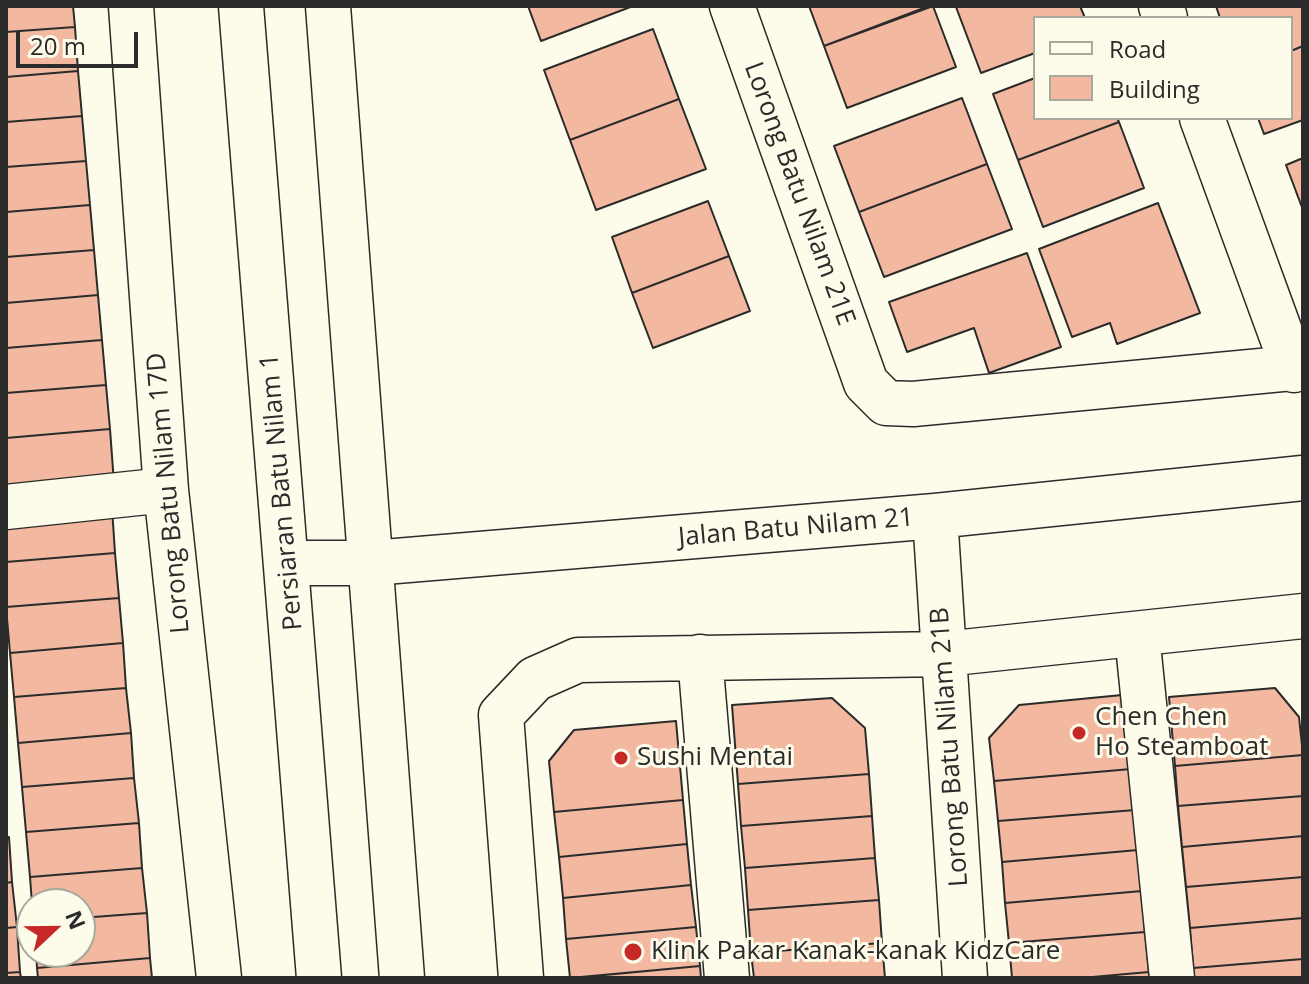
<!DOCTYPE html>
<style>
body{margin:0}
#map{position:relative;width:1309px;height:984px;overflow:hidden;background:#fdfbea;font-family:"Open Sans",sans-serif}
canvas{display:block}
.frame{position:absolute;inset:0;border:8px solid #2b2b2b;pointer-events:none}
.legend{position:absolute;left:1033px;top:16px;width:260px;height:104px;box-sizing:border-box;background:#fdfbea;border:2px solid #a9a89e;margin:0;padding:10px 14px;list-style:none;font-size:24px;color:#2b2b2b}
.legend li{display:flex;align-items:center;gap:16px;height:40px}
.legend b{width:40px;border:2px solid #a9a89e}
.north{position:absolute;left:16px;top:888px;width:80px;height:80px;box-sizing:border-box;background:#fdfbea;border:2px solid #a9a89e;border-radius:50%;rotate:68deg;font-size:22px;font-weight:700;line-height:32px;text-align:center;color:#2b2b2b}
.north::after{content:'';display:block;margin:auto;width:28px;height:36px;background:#c62828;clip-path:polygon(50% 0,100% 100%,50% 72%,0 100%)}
.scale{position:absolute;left:16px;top:32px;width:122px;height:36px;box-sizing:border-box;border:4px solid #2b2b2b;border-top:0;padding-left:10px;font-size:24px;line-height:28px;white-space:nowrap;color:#2b2b2b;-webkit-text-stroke:6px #fdfbea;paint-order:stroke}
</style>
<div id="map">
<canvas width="1309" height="984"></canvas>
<div class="frame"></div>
<ul class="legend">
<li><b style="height:10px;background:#fdfbea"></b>Road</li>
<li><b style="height:22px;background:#f2b8a0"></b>Building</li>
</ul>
<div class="north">N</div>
<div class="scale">20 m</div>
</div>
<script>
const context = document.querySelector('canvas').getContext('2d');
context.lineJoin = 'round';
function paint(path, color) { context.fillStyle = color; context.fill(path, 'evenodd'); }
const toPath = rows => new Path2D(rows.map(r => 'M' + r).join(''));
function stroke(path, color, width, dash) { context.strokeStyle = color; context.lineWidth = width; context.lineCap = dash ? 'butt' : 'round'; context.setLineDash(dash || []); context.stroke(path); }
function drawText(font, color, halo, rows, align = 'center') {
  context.font = font + ' "Open Sans",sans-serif'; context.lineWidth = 6; context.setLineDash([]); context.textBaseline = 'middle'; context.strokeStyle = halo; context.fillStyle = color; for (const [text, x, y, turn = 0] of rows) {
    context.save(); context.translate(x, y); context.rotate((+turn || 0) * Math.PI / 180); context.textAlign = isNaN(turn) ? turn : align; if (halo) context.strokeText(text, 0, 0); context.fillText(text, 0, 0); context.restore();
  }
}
const building = toPath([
 [6,6,73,6,75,27,6,32,6,6],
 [528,6,633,6,541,41,528,6],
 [809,6,929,6,824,46,809,6],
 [933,6,956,67,847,108,824,46,933,6],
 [1080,6,1085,18,1035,18,1035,53,981,73,956,7,1080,6],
 [1216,6,1303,6,1303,46,1291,51,1291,18,1220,18,1216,6],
 [75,27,78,71,6,77,6,32,75,27],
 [653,29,679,99,570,140,544,70,653,29],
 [1303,46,1303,120,1264,134,1258,118,1291,118,1291,51,1303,46],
 [78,71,82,116,6,122,6,77,78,71],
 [1035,78,1035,118,1117,118,1119,122,1018,160,993,94,1035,78],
 [962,98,987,164,859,212,834,146,962,98],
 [679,99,706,169,596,210,570,140,679,99],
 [82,116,86,161,6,167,6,122,82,116],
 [1119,122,1144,188,1043,227,1018,160,1119,122],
 [1303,158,1303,210,1286,165,1303,158],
 [86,161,90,205,6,212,6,167,86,161],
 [987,164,1012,229,884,277,859,212,987,164],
 [708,201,729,256,632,293,612,237,708,201],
 [1158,203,1200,313,1117,344,1110,323,1072,337,1039,249,1158,203],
 [90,205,94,250,6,257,6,212,90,205],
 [94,250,98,295,6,303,6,257,94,250],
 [1027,253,1061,347,989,373,974,328,907,352,889,302,1027,253],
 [729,256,750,311,653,348,632,293,729,256],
 [98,295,102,340,6,348,6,303,98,295],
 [102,340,106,385,6,393,6,348,102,340],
 [106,385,110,429,6,438,6,393,106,385],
 [110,429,114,483,6,492,6,438,110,429],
 [112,508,115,553,6,562,6,516,112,508],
 [115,553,119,598,6,607,6,562,115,553],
 [119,598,123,643,10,653,6,607,119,598],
 [123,643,126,688,14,697,10,653,123,643],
 [126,688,131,733,18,743,14,697,126,688],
 [1275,688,1299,717,1303,755,1175,766,1169,697,1275,688],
 [1122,695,1131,769,994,781,989,738,1019,705,1122,695],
 [832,698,865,728,869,774,738,784,732,705,832,698],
 [676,721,683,800,554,812,549,761,574,730,676,721],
 [131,733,134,778,22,787,18,743,131,733],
 [1303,755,1303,796,1178,806,1175,766,1303,755],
 [1131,769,1135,810,998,821,994,781,1131,769],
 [869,774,872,816,741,826,738,784,869,774],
 [134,778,139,823,26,832,22,787,134,778],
 [1303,796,1303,836,1182,847,1178,806,1303,796],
 [683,800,687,844,559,857,554,812,683,800],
 [1135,810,1138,850,1002,862,998,821,1135,810],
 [872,816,875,858,745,868,741,826,872,816],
 [139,823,142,868,30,877,26,832,139,823],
 [1303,836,1303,877,1186,887,1182,847,1303,836],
 [9,837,12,882,6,883,6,838,9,837],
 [687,844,691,885,563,898,559,857,687,844],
 [1138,850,1142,891,1005,903,1002,862,1138,850],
 [875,858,879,900,748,910,745,868,875,858],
 [142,868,147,913,80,918,80,904,32,904,30,877,142,868],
 [1303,877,1303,918,1190,928,1186,887,1303,877],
 [12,882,17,927,6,928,6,883,12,882],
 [691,885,696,927,566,939,563,898,691,885],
 [1142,891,1145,932,1009,943,1005,903,1142,891],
 [879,900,882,943,751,953,748,910,879,900],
 [147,913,150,958,37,968,36,952,80,952,80,918,147,913],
 [1303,918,1303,959,1193,968,1190,928,1303,918],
 [17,927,20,972,6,973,6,928,17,927],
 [696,927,700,966,570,978,566,939,696,927],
 [1145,932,1149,972,1081,978,1012,978,1009,943,1145,932],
 [882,943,885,978,754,978,751,953,882,943],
 [150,958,152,978,38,978,37,968,150,958],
 [1303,959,1303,978,1194,978,1193,968,1303,959],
 [700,966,701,978,573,978,700,966],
 [20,972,21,978,6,978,6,973,20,972],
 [1149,972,1150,978,1081,978,1149,972]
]);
const minor = toPath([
 [131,6,166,490,219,978],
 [732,6,866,383,886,403,913,404,1303,367],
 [1161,6,1165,18],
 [1202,118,1294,370],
 [6,507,166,490],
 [935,516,965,978],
 [288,563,372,563,935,516,1303,478],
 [1137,635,1172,978],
 [700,657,727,978],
 [521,978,501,715,535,679,578,660,944,654,1303,616]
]);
const major = toPath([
 [241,6,319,978],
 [328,6,402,978]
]);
const markers = [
 [1079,733,8,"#c62828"],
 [621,758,8,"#c62828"],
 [633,952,10,"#c62828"]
];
const streetNames = [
 ["Lorong Batu Nilam 21E",799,194,70],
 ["Persiaran Batu Nilam 1",282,492,-95],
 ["Lorong Batu Nilam 17D",169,493,-95],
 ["Jalan Batu Nilam 21",796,528,-5],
 ["Lorong Batu Nilam 21B",950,747,-94]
];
const poiNames = [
 ["Chen Chen",1095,718],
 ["Ho Steamboat",1095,748],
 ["Sushi Mentai",637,758],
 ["Klink Pakar Kanak-kanak KidzCare",651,952]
];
paint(building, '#f2b8a0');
stroke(building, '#2b2b2b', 2);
stroke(minor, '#2b2b2b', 47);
stroke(major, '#2b2b2b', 47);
stroke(minor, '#fdfbea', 44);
stroke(major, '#fdfbea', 44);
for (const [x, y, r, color] of markers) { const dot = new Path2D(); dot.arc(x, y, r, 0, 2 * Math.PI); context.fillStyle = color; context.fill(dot); stroke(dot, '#fdfbea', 3); }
drawText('26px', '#2b2b2b', '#fdfbea', streetNames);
drawText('26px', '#2b2b2b', '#fdfbea', poiNames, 'left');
</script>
